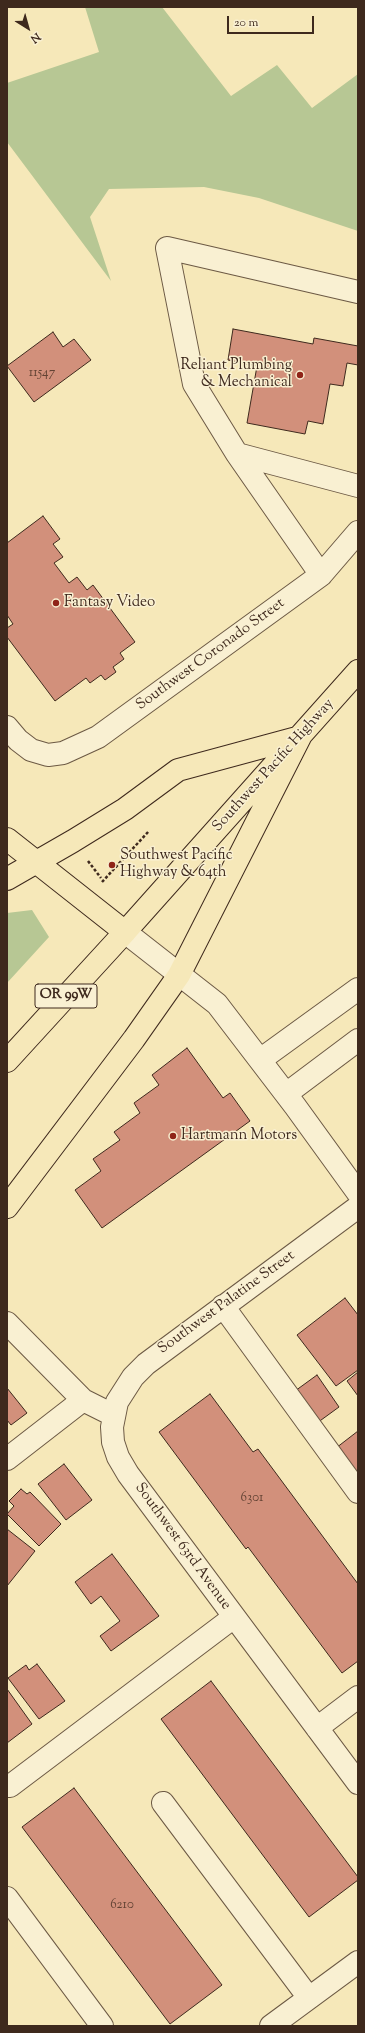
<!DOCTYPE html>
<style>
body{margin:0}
#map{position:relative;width:365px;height:2033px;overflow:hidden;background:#f6e8b9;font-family:"Sorts Mill Goudy",serif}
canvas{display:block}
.frame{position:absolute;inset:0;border:8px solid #3e291d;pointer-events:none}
.north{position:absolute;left:8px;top:8px;width:40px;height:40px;-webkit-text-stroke:3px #f9f0d2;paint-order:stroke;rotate:143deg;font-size:11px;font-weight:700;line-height:16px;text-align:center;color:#3e291d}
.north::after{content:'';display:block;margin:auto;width:14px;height:18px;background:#3e291d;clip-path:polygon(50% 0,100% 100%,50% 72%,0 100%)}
.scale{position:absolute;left:227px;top:16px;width:87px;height:18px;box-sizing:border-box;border:2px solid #3e291d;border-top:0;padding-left:5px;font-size:12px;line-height:14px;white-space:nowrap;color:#3e291d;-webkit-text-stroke:3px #f9f0d2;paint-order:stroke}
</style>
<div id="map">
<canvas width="365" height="2033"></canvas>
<div class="frame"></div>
<div class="north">N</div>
<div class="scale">20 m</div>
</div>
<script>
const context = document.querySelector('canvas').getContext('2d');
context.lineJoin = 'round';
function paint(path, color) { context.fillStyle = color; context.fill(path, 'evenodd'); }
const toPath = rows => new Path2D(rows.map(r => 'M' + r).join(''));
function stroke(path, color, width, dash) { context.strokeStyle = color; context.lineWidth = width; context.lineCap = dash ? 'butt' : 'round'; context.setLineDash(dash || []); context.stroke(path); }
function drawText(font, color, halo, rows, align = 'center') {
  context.font = font + ' "Sorts Mill Goudy",serif'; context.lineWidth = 3; context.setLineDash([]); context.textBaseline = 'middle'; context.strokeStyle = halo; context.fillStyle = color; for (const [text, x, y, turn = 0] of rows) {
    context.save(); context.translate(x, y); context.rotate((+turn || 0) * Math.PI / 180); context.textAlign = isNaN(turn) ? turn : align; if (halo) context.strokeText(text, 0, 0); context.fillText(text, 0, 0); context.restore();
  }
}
const green = toPath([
 [85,7,162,7,231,96,277,65,312,108,358,74,358,231,259,198,204,187,109,189,90,217,111,281,7,142,7,83,99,52],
 [32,910,49,937,7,983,7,913]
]);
const building = toPath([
 [233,329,313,344,314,338,358,346,358,365,347,363,343,386,330,384,323,424,308,421,305,434,247,423,257,366,228,360,233,329],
 [53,332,63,347,74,339,91,360,34,402,7,366,53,332],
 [43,516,60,539,53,544,63,557,54,563,69,583,77,577,87,590,93,585,135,642,120,653,124,659,113,667,116,672,105,680,101,675,90,683,86,678,55,701,7,637,7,628,13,624,7,615,7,543,43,516],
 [187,1048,223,1098,230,1093,250,1121,102,1228,75,1190,101,1171,93,1159,120,1140,114,1132,140,1113,134,1103,159,1085,152,1075,187,1048],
 [345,1298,358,1315,358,1370,336,1386,297,1335,345,1298],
 [358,1372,358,1396,347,1381,358,1372],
 [317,1375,339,1407,317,1423,295,1391,317,1375],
 [7,1388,27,1413,11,1425,7,1420,7,1388],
 [210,1394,253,1452,258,1449,358,1584,358,1661,342,1673,248,1547,246,1549,159,1432,210,1394],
 [358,1431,358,1478,336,1448,358,1431],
 [64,1464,92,1500,66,1520,38,1484,64,1464],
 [21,1489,27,1494,30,1492,61,1524,39,1546,7,1514,14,1506,9,1501,21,1489],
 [7,1529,35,1551,7,1586,7,1529],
 [112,1554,159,1616,111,1651,100,1636,120,1621,101,1596,91,1604,75,1582,112,1554],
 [37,1664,65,1701,39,1719,8,1678,26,1665,29,1670,37,1664],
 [211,1681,358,1877,358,1880,309,1917,161,1719,211,1681],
 [7,1689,32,1724,7,1743,7,1689],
 [74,1788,222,1985,170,2024,22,1827,74,1788]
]);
const path = toPath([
 [88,861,101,878],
 [102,882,149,831]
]);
const minor = toPath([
 [358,292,167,248,194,384,237,454,358,486],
 [237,454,321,575],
 [7,727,18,740,31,750,48,755,63,753,98,737,321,575,358,532],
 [125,932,217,1004,295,1106,358,1193],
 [260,1060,358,989],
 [286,1094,358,1040],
 [358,1207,146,1364,133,1377,117,1402,112,1427,113,1442,118,1457,128,1474,358,1783],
 [223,1306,358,1492],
 [7,1323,83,1400,113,1415],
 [7,1459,83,1400],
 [317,1728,358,1697],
 [10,1786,234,1617],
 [163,1803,309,1998],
 [7,1898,102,2026],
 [271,2026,358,1962]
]);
const major = toPath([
 [7,1061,125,932]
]);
const highway = toPath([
 [7,839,125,932,358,671],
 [7,879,73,841,125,809,178,770,300,737],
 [7,1207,134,1039,179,975,300,737]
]);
const markers = [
 [300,375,4,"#8f2418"],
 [56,603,4,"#8f2418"],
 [112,865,4,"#8f2418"],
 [173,1136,4,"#8f2418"]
];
const numberNames = [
 ["11547",42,374],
 ["6301",252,1499],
 ["6210",122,1906]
];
const shields = [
 [66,996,62]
];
const shieldNames = [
 ["OR 99W",66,996]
];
const poiNames = [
 ["Reliant Plumbing",292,366,"right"],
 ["& Mechanical",292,383,"right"],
 ["Fantasy Video",64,603],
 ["Southwest Pacific",120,856],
 ["Highway & 64th",120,873],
 ["Hartmann Motors",181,1136]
];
const streetNames = [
 ["Southwest Coronado Street",211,655,-36],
 ["Southwest Pacific Highway",274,766,-48],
 ["Southwest Palatine Street",227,1303,-36],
 ["Southwest 63rd Avenue",182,1547,54]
];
paint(green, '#b7c794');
paint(building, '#d2907b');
stroke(building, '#3e291d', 1);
stroke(minor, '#6c5944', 24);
stroke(major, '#3e291d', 24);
stroke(highway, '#3e291d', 24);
stroke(path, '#3e291d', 2.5, [3, 2]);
stroke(minor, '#f9f0d2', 22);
stroke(major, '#f6e8b9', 22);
stroke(highway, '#f6e8b9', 22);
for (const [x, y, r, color] of markers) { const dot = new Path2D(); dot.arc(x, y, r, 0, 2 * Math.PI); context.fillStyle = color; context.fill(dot); stroke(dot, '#f9f0d2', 1.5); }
drawText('13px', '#634334', null, numberNames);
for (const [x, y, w] of shields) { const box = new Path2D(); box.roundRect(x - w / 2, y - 12, w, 24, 3); context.fillStyle = '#f9f0d2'; context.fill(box); stroke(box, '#3e291d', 1); }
drawText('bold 14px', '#3e291d', null, shieldNames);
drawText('15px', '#3e291d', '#f9f0d2', poiNames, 'left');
drawText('15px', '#3e291d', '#f9f0d2', streetNames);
</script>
